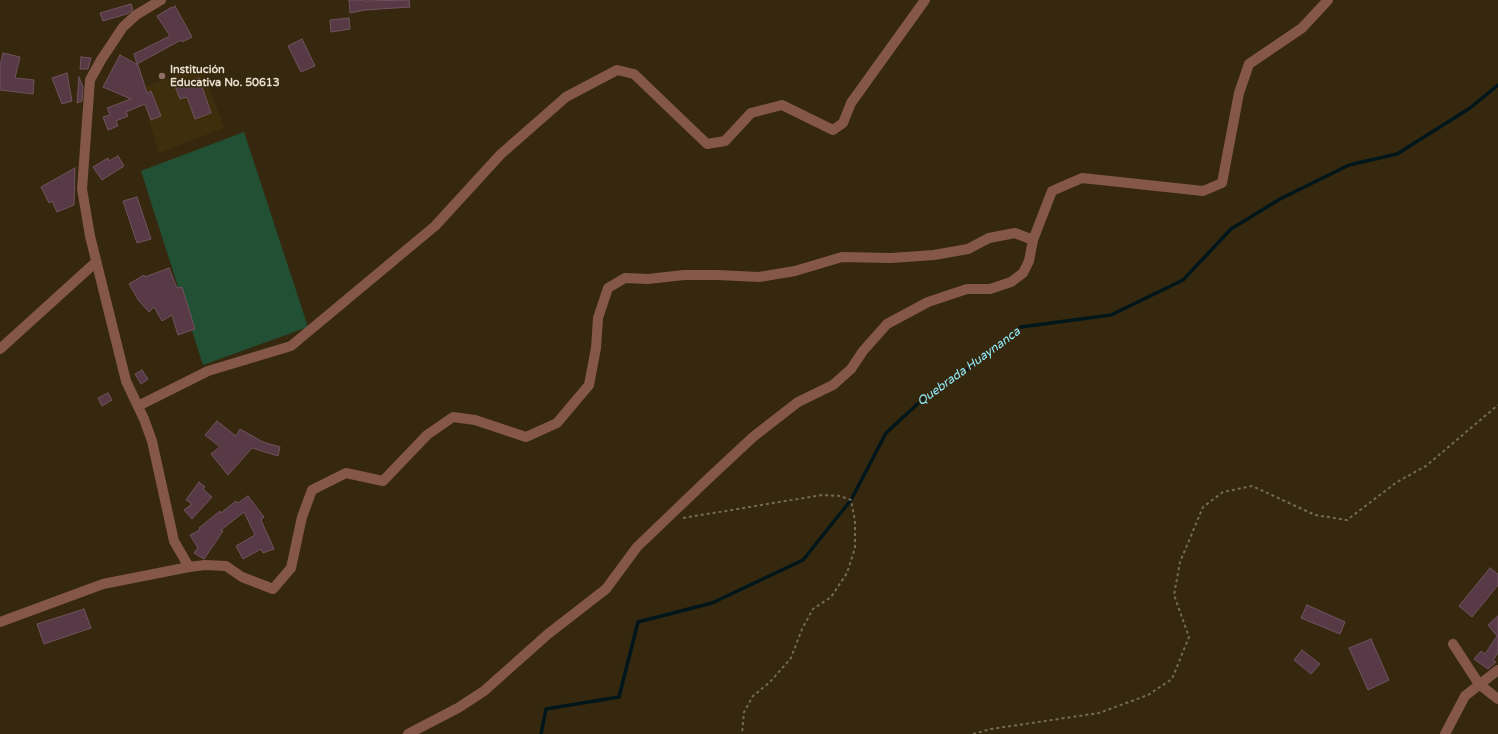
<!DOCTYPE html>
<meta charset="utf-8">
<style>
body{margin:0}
canvas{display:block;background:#35280e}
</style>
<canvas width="1498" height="734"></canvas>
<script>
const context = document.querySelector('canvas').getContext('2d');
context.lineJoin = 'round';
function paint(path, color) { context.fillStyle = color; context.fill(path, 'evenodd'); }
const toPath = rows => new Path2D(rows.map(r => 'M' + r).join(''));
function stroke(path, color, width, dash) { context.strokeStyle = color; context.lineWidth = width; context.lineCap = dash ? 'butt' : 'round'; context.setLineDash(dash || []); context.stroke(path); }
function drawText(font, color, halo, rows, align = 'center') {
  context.font = font + ' "Varela Round",sans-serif'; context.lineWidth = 3; context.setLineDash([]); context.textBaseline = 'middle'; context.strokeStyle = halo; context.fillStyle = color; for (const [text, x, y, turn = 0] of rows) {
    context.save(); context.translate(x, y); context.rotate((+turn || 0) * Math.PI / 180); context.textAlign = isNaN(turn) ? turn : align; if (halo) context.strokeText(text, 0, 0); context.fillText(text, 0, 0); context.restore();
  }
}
const built = toPath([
 [201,65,224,128,159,153,149,119,138,90]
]);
const green = toPath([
 [244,132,308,327,203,365,141,171]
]);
const stream = toPath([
 [541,734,546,709,619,697,638,622,712,603,803,560,851,500,886,433,924,398,964,372,1021,327,1111,315,1183,280,1231,229,1280,199,1349,165,1397,154,1470,108,1498,85]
]);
const building = toPath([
 [349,0,364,0,364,1,409,0,410,7,365,10,350,13,349,0],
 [131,4,133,10,127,14,103,21,100,13,131,4],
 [175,6,192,37,182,42,181,40,137,64,134,54,170,36,157,16,172,7,173,8,175,6],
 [349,18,350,29,331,32,330,20,349,18],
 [302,39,315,66,301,72,288,46,302,39],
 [3,53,20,57,15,78,34,80,33,94,0,90,0,66,3,53],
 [120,55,138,65,147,93,151,91,161,116,151,120,145,104,126,112,128,116,116,121,118,126,108,130,103,117,110,115,107,108,131,99,103,87,120,55],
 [81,57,91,58,88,69,80,69,81,57],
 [67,73,72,101,62,104,52,78,67,73],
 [79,77,83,87,82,101,77,103,79,77],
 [199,78,211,113,195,119,187,97,180,99,175,86,199,78],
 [118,156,124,166,102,180,93,167,108,158,109,161,118,156],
 [75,168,74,205,57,212,52,201,49,203,41,187,75,168],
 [137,197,151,239,137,243,123,201,137,197],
 [169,268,177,288,182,287,195,329,178,335,172,315,162,321,154,307,149,312,139,301,129,284,144,275,145,277,169,268],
 [142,370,148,379,141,384,135,374,142,370],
 [108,393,112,400,102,406,98,398,108,393],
 [217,421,236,436,240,429,263,442,280,447,278,456,252,448,228,475,211,454,220,447,205,435,217,421],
 [199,482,205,487,203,489,212,497,192,519,184,510,192,504,186,500,199,482],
 [248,496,264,517,261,520,274,549,263,553,261,549,243,559,236,546,255,535,244,512,221,530,223,531,204,559,194,553,198,548,190,535,200,530,199,528,220,511,221,513,236,501,238,503,248,496],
 [1490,568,1498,574,1498,585,1472,617,1459,606,1490,568],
 [1307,605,1345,622,1340,634,1301,618,1307,605],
 [84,609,91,628,44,644,37,624,84,609],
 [1498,616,1498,653,1493,660,1496,662,1488,669,1474,659,1481,651,1485,654,1497,636,1488,625,1498,616],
 [1371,639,1389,680,1368,690,1349,648,1371,639],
 [1302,650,1320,664,1311,674,1294,660,1302,650]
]);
const path = toPath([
 [683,518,822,495,840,496,851,500,855,521,855,548,847,573,831,597,813,609,802,629,791,658,770,682,753,696,744,712,742,734],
 [973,734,991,729,1099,713,1148,695,1172,679,1189,637,1174,595,1180,562,1203,507,1223,492,1252,486,1315,515,1347,520,1397,482,1426,466,1498,405]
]);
const minor = toPath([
 [1033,240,1052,191,1082,178,1203,191,1222,183,1239,93,1249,64,1302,28,1328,0],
 [0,349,96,262],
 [138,406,208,371,291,346,435,226,501,154,566,97,617,70,634,74,707,144,725,141,751,113,782,105,833,130,843,123,851,103,925,0],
 [0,622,103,584,189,567],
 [1453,644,1479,684,1498,699],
 [1445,734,1465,696,1498,670]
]);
const tertiary = toPath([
 [161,0,136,15,123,27,101,60,90,80,82,189,90,236,126,381,144,419,152,441,174,541,189,567,205,565,226,566,242,577,273,589,291,568,302,517,312,490,346,473,383,481,427,435,453,417,475,420,526,437,557,423,589,385,596,348,598,318,608,288,625,278,648,279,684,275,718,275,759,277,795,271,842,257,891,258,934,255,968,249,989,238,1015,233,1033,240,1029,261,1023,273,1011,282,990,289,967,289,928,302,887,324,863,351,851,369,833,385,798,402,753,437,708,479,637,547,606,589,548,634,484,691,458,708,408,734]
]);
const markers = [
 [162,76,4,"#8d6e63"]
];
const poiNames = [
 ["Institución",170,70],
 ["Educativa No. 50613",170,83]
];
const waterNames = [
 ["Quebrada Huaynanca",969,367,-36]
];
paint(built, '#3f2e0c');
paint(green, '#225035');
stroke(stream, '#00161a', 3.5);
paint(building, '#573a46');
stroke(building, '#71525e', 1);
stroke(path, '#766a54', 2, [3, 3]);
stroke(minor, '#85574a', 10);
stroke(tertiary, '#85574a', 10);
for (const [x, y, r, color] of markers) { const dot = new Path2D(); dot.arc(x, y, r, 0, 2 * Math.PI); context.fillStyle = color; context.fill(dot); stroke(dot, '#35280e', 1.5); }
drawText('bold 11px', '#e7decf', '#35280e', poiNames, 'left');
drawText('italic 12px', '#92edfe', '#35280e', waterNames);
</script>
